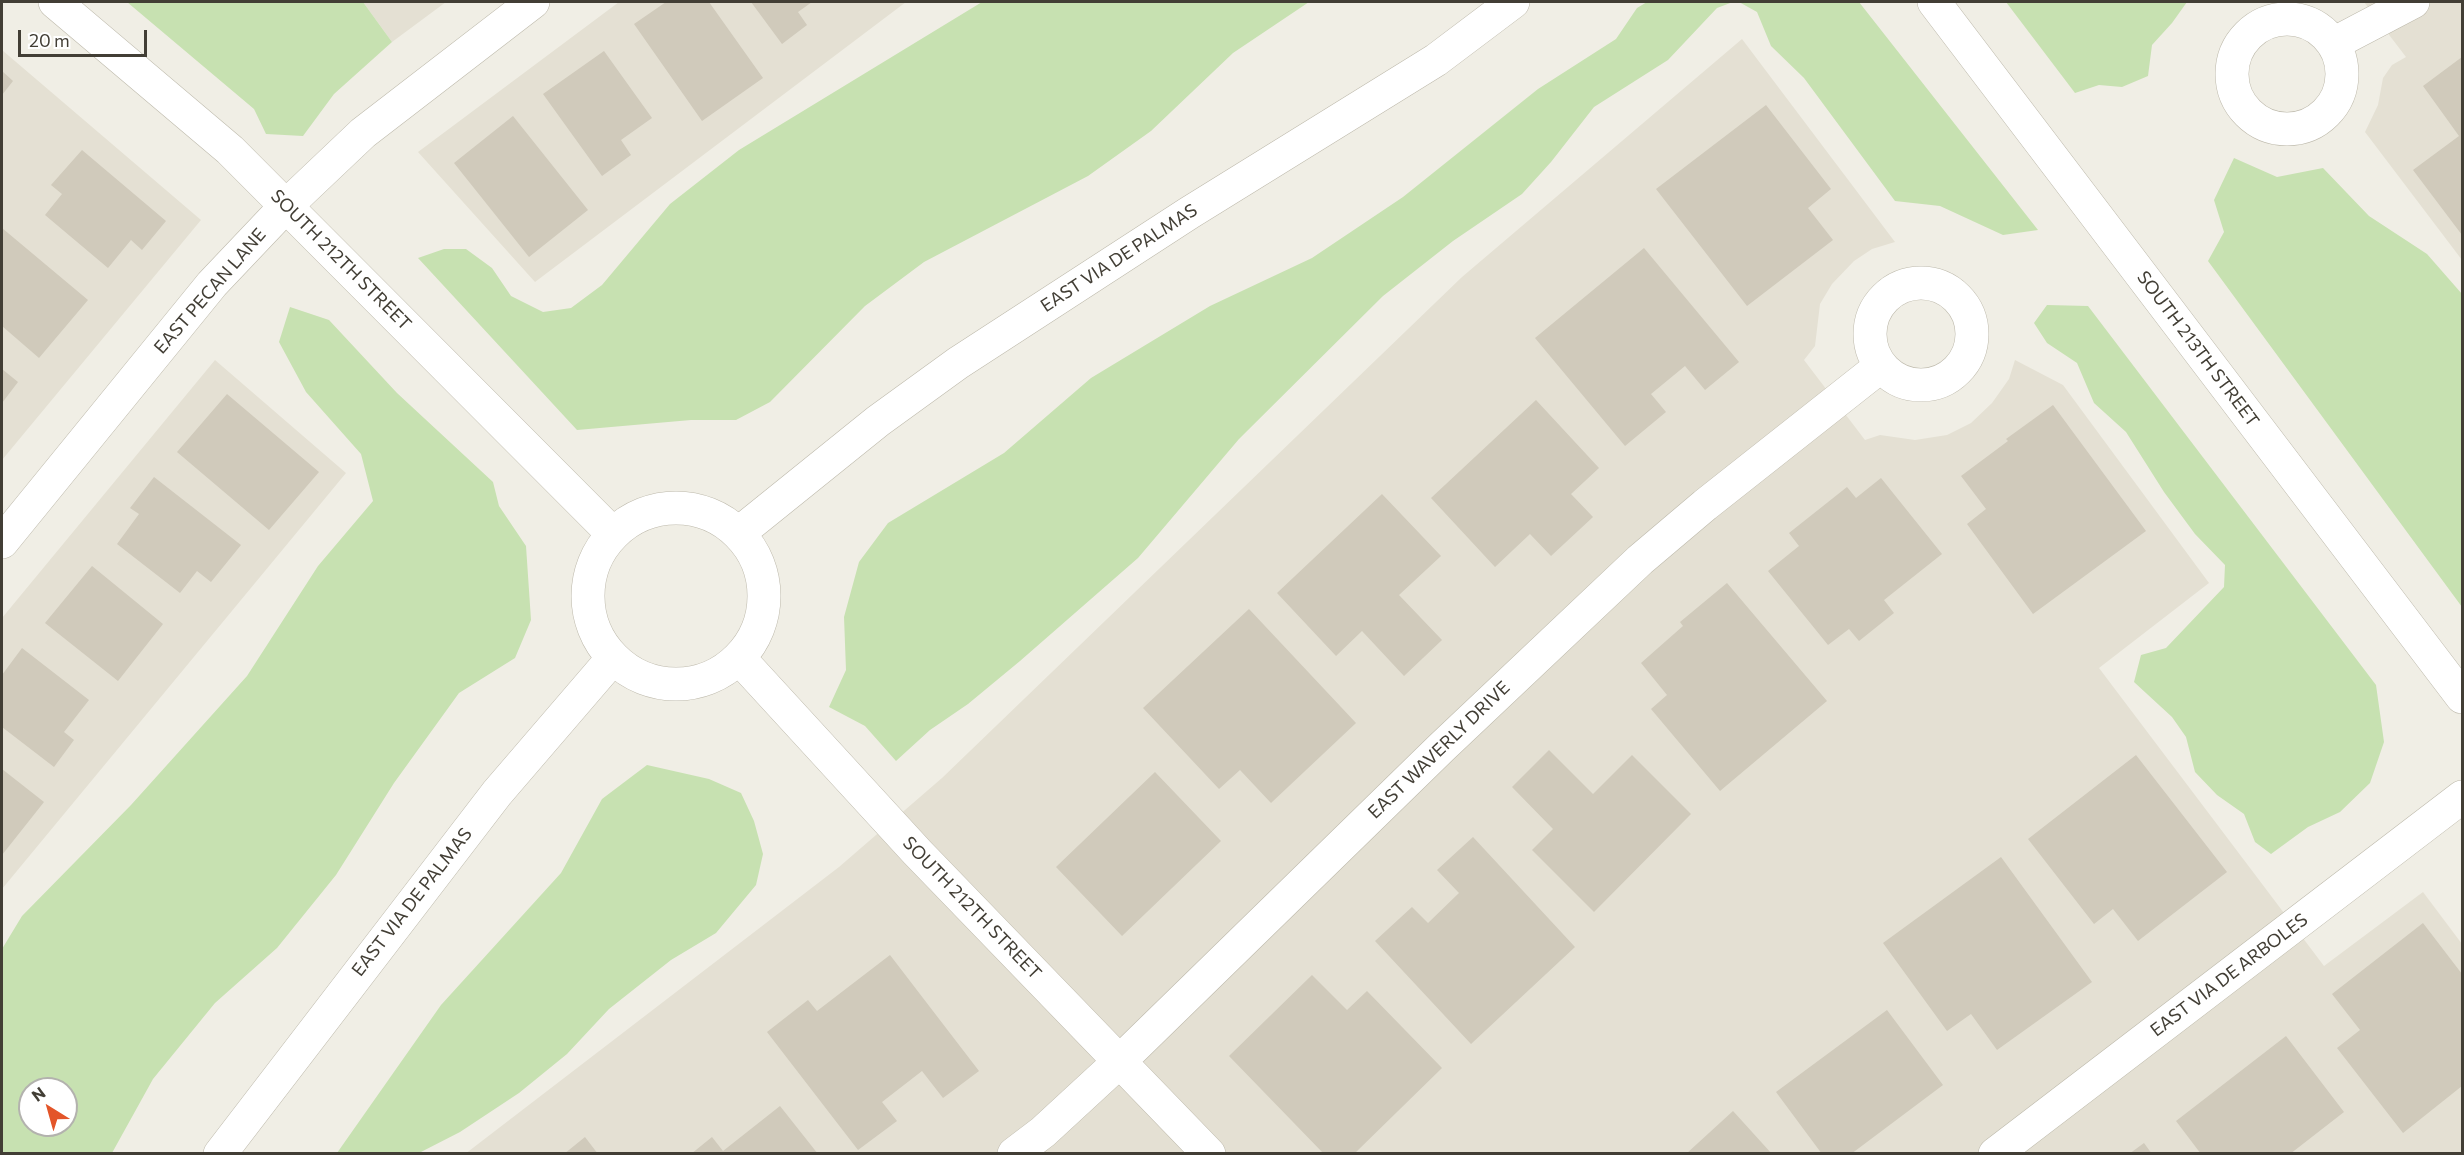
<!DOCTYPE html>
<style>
body{margin:0}
#map{position:relative;width:2464px;height:1155px;overflow:hidden;background:#f0eee5;font-family:Commissioner,sans-serif}
canvas{display:block}
.frame{position:absolute;inset:0;border:3px solid #423e35;pointer-events:none}
.north{position:absolute;left:18px;top:1077px;width:60px;height:60px;box-sizing:border-box;background:#fff;border:2px solid #b3b2ae;border-radius:50%;rotate:323deg;font-size:16px;font-weight:700;line-height:24px;text-align:center;color:#423e35}
.north::after{content:'';display:block;margin:auto;width:21px;height:27px;background:#e35529;clip-path:polygon(50% 0,100% 100%,50% 72%,0 100%)}
.scale{position:absolute;left:18px;top:30px;width:129px;height:27px;box-sizing:border-box;border:3px solid #423e35;border-top:0;padding-left:8px;font-size:18px;line-height:21px;white-space:nowrap;color:#423e35;-webkit-text-stroke:4px #fff;paint-order:stroke}
</style>
<div id="map">
<canvas width="2464" height="1155"></canvas>
<div class="frame"></div>
<div class="north">N</div>
<div class="scale">20 m</div>
</div>
<script>
const context = document.querySelector('canvas').getContext('2d');
context.lineJoin = 'round';
function paint(path, color) { context.fillStyle = color; context.fill(path, 'evenodd'); }
const toPath = rows => new Path2D(rows.map(r => 'M' + r).join(''));
function stroke(path, color, width, dash) { context.strokeStyle = color; context.lineWidth = width; context.lineCap = dash ? 'butt' : 'round'; context.setLineDash(dash || []); context.stroke(path); }
function drawText(font, color, halo, rows, align = 'center') {
  context.font = font + ' Commissioner,sans-serif'; context.lineWidth = 4.5; context.setLineDash([]); context.textBaseline = 'middle'; context.strokeStyle = halo; context.fillStyle = color; for (const [text, x, y, turn = 0] of rows) {
    context.save(); context.translate(x, y); context.rotate((+turn || 0) * Math.PI / 180); context.textAlign = isNaN(turn) ? turn : align; if (halo) context.strokeText(text, 0, 0); context.fillText(text, 0, 0); context.restore();
  }
}
const residential = toPath([
 [363,2,446,2,392,42],
 [619,2,906,2,535,282,418,152],
 [2364,2,2462,2,2462,260,2365,132,2378,105,2383,78,2392,65,2406,57],
 [1742,39,1895,242,1872,249,1854,261,1832,284,1820,304,1815,346,1804,360,1865,440,1880,435,1915,440,1947,435,1971,423,1992,403,2009,379,2015,360,2063,385,2209,583,2099,668,2324,966,2423,892,2462,944,2462,1153,465,1154,839,867,942,778,1462,277],
 [2,50,201,220,2,460],
 [215,360,346,473,2,889,2,618]
]);
const green = toPath([
 [127,2,363,2,392,42,334,94,303,136,266,134,254,109],
 [982,2,1309,2,1233,53,1151,131,1088,176,924,262,865,306,770,402,736,420,691,420,577,430,418,258,444,249,466,249,492,268,511,296,543,312,571,308,602,285,670,204,739,150],
 [1647,2,1733,2,1717,8,1668,60,1594,107,1551,162,1522,194,1453,241,1383,296,1239,439,1138,558,1020,661,968,704,930,730,896,761,865,726,829,707,846,670,844,617,859,562,888,523,1004,453,1091,378,1210,306,1312,258,1403,197,1538,89,1616,39,1637,8],
 [1739,2,1859,2,2038,230,2003,235,1940,206,1895,201,1804,78,1771,46,1757,12],
 [2006,2,2187,2,2172,23,2152,45,2148,76,2122,87,2099,85,2075,93],
 [2234,158,2277,177,2323,168,2369,216,2427,254,2462,294,2462,607,2208,261,2224,232,2214,200],
 [2047,305,2088,306,2376,685,2384,742,2370,783,2340,812,2308,827,2271,854,2255,842,2244,814,2217,795,2195,772,2186,737,2172,717,2134,682,2141,655,2166,648,2224,587,2225,565,2195,534,2164,492,2126,432,2094,403,2077,363,2047,343,2034,323],
 [290,307,329,320,397,393,493,482,499,506,526,546,531,620,515,658,459,693,394,783,336,875,277,948,215,1003,153,1079,112,1153,2,1153,2,949,22,916,131,805,247,676,318,566,373,501,361,454,306,392,279,342],
 [30,1089,66,1089,66,1125,30,1125],
 [647,765,709,779,741,793,754,821,763,854,756,885,716,933,671,960,609,1009,567,1054,519,1093,460,1132,419,1153,337,1153,441,1005,561,873,602,799]
]);
const building = toPath([
 [666,2,709,2,763,78,702,121,634,24],
 [751,2,812,2,798,12,807,25,782,44],
 [604,51,652,118,621,140,631,155,602,176,543,94],
 [2462,57,2462,235,2413,170,2459,136,2423,86],
 [2,71,13,81,2,95],
 [1766,105,1831,189,1808,208,1833,240,1747,306,1656,189],
 [513,116,588,210,529,257,454,163],
 [82,150,166,221,142,250,131,240,108,268,45,215,62,194,51,185],
 [2,228,88,300,39,358,2,326],
 [1644,248,1739,362,1705,390,1685,366,1651,394,1666,412,1625,446,1535,338],
 [2,369,18,382,2,403],
 [227,394,319,472,269,530,177,452],
 [1536,400,1599,468,1571,494,1593,517,1551,556,1530,534,1495,567,1431,498],
 [2053,405,2146,531,2033,614,1967,524,1986,509,1961,476,2008,441,2006,439],
 [154,477,241,545,211,582,197,571,180,593,117,544,139,514,130,508],
 [1881,478,1942,554,1884,600,1894,613,1859,641,1849,629,1828,645,1768,571,1799,546,1789,533,1847,487,1856,498],
 [1382,494,1441,556,1399,595,1442,640,1404,676,1362,631,1336,656,1277,593],
 [92,566,163,624,118,681,45,623],
 [1727,583,1827,701,1720,791,1651,709,1667,695,1641,663,1683,626,1680,622],
 [1249,609,1356,723,1271,803,1240,770,1219,789,1143,708],
 [22,648,89,700,64,732,74,740,54,767,2,727,2,675],
 [1549,750,1593,794,1632,755,1691,814,1594,912,1532,850,1553,829,1512,787],
 [2136,755,2227,872,2138,941,2113,909,2094,924,2028,839],
 [2,769,44,802,2,855],
 [1155,772,1221,841,1122,936,1056,867],
 [1473,837,1575,947,1471,1044,1375,941,1412,907,1428,923,1459,893,1437,870],
 [2001,857,2092,982,1997,1050,1971,1014,1947,1031,1883,943],
 [2423,923,2462,974,2462,1086,2403,1133,2337,1048,2360,1030,2332,994],
 [890,955,979,1071,943,1098,922,1071,882,1102,897,1121,858,1150,767,1032,808,1000,817,1011],
 [1312,975,1347,1010,1367,991,1442,1068,1354,1154,1324,1154,1229,1056],
 [1887,1010,1943,1085,1851,1154,1822,1154,1776,1092],
 [2286,1036,2344,1112,2290,1154,2201,1154,2176,1121],
 [780,1106,818,1154,691,1154,712,1137,723,1151],
 [1733,1111,1772,1154,1686,1154],
 [585,1137,598,1154,564,1154],
 [2144,1143,2152,1154,2129,1154]
]);
const street = toPath([
 [55,2,230,150,613,534],
 [1934,2,2462,697],
 '2232 74a55 55 0 1 1 110 0a55 55 0 1 1-110 0Z',
 [2333,44,2413,2],
 '1870 334a51 51 0 1 1 102 0a51 51 0 1 1-102 0Z',
 '588 596a88 88 0 1 1 176 0a88 88 0 1 1-176 0Z',
 [739,533,878,421,958,363,1189,213,1436,60,1513,2],
 [2,542,212,284,286,206,363,133,533,2],
 [739,658,917,852,1209,1154],
 [220,1154,497,793,613,658],
 [1014,1154,1043,1132,1120,1061,1441,748,1640,560,1705,505,1881,366],
 [1995,1154,2462,797]
]);
const streetNames = [
 ["EAST VIA DE PALMAS",1119,258,-33],
 ["SOUTH 212TH STREET",341,260,45],
 ["EAST PECAN LANE",210,291,-49],
 ["SOUTH 213TH STREET",2198,349,53],
 ["EAST WAVERLY DRIVE",1439,750,-44],
 ["EAST VIA DE PALMAS",412,902,-52],
 ["SOUTH 212TH STREET",972,908,46],
 ["EAST VIA DE ARBOLES",2229,975,-37]
];
paint(residential, '#e4e0d3');
paint(green, '#c7e1b1');
paint(building, '#d0cabb');
stroke(street, '#bdb9ab', 34);
stroke(street, '#fff', 33);
drawText('18px', '#423e35', '#fff', streetNames);
</script>
